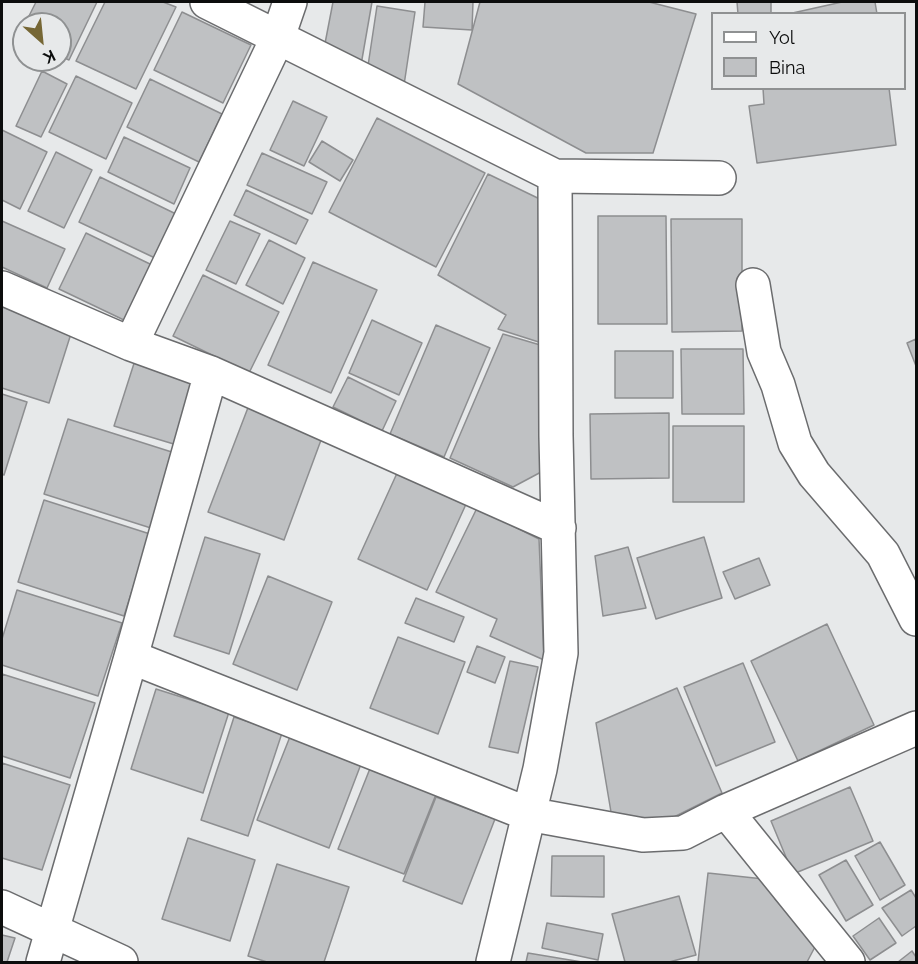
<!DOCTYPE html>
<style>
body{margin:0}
#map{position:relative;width:918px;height:964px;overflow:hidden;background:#e7e9ea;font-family:Raleway,sans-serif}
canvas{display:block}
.frame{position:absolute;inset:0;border:3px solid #0c0d0d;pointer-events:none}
.legend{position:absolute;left:711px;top:12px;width:195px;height:78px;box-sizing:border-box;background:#e7e9ea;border:2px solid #8f9192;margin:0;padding:8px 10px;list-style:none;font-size:18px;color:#0c0d0d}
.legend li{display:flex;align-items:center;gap:12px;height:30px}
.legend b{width:30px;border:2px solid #8f9192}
.north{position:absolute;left:12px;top:12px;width:60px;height:60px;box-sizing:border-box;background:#e7e9ea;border:2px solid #8f9192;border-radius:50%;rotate:153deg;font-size:16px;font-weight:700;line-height:24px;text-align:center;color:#0c0d0d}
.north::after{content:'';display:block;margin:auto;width:21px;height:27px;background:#766735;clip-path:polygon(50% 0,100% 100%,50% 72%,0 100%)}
</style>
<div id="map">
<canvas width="918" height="964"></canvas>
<div class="frame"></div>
<ul class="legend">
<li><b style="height:8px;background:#fff"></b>Yol</li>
<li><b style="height:16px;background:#bfc1c3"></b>Bina</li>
</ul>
<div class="north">K</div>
</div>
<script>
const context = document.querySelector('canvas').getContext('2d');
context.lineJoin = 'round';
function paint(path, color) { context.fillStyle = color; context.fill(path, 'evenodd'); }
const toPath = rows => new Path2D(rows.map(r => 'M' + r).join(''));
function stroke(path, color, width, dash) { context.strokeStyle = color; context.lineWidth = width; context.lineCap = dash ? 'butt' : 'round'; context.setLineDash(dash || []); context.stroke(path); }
const building = toPath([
 [36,2,97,2,69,60,60,56,60,24,25,24,36,2],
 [105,2,163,2,176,7,136,89,76,61,105,2],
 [333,2,372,2,361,65,322,59,333,2],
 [425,2,473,2,472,30,423,27,425,2],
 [480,2,649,2,696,14,653,153,586,153,458,84,480,2],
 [737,2,771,2,771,14,738,14,737,2],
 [842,2,875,2,877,14,788,14,842,2],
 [377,6,415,12,404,85,366,79,377,6],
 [182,12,251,45,223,103,154,70,182,12],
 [42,71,67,84,41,137,16,126,42,71],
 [76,76,132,103,106,159,49,132,76,76],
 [150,79,222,114,199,162,127,127,150,79],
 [763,88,889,88,896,145,757,163,749,106,764,104,763,88],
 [293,101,327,117,304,166,270,150,293,101],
 [377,118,485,173,436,267,329,212,377,118],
 [2,130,47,152,20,209,2,200,2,130],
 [124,137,190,168,174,204,108,172,124,137],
 [322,141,353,160,340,181,309,162,322,141],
 [56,152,92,170,64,228,28,211,56,152],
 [262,153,327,182,312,214,247,185,262,153],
 [488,174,548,203,548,345,498,329,506,315,438,275,488,174],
 [100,177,176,214,155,258,79,222,100,177],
 [246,190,308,220,296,244,234,215,246,190],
 [598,216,666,216,667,324,598,324,598,216],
 [671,219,742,219,742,331,672,332,671,219],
 [2,221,65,249,47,288,2,267,2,221],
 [230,221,260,234,236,284,206,270,230,221],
 [86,233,152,265,126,321,59,289,86,233],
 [269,240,305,258,283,304,246,285,269,240],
 [313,262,377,290,331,393,268,365,313,262],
 [203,275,279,312,249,373,173,336,203,275],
 [2,298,75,321,49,403,2,388,2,298],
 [372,320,422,343,399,395,349,373,372,320],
 [436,325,490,348,444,457,390,434,436,325],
 [503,334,547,347,543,471,513,487,450,458,503,334],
 [916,339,916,366,907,343,916,339],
 [681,349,743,349,744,414,682,414,681,349],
 [615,351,673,351,673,398,615,398,615,351],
 [137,354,200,373,177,445,114,426,137,354],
 [348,377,396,401,382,431,333,407,348,377],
 [2,394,27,402,4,475,2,474,2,394],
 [249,405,324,432,284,540,208,512,249,405],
 [669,413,669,478,591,479,590,414,669,413],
 [68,419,178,454,154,529,44,494,68,419],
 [673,426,744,426,744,502,673,502,673,426],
 [398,471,467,502,427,590,358,559,398,471],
 [44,500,150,534,124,616,18,582,44,500],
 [477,508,539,539,544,660,490,636,497,619,436,592,477,508],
 [205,537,260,554,229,654,174,636,205,537],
 [704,537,722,598,656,619,637,558,704,537],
 [628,547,646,608,603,616,595,556,628,547],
 [759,558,770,585,735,599,723,572,759,558],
 [268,576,332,602,297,690,233,664,268,576],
 [17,590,122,623,98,696,2,665,2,639,17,590],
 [416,598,464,617,454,642,405,623,416,598],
 [827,624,874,725,798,761,751,661,827,624],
 [398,637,465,662,438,734,370,708,398,637],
 [477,646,505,657,495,683,467,672,477,646],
 [510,661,538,667,518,753,489,747,510,661],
 [743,663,775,742,716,766,684,687,743,663],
 [2,674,95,703,70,778,2,756,2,674],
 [677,688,722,793,658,825,611,812,596,723,677,688],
 [156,689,229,712,203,793,131,769,156,689],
 [234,717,282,733,248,836,201,820,234,717],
 [295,724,366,751,329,848,257,820,295,724],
 [2,763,70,785,42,870,2,858,2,763],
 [371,766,437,792,404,874,338,849,371,766],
 [850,787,873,841,793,874,771,821,850,787],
 [436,797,495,819,462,904,403,881,436,797],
 [188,838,255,860,230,941,162,919,188,838],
 [880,842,905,885,880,900,855,856,880,842],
 [552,856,604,856,604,897,551,896,552,856],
 [846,860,873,905,846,921,819,875,846,860],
 [277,864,349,887,324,962,267,962,248,956,277,864],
 [708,873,773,880,775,899,816,945,807,962,698,962,708,873],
 [911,890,916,898,916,926,902,936,882,908,911,890],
 [679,896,696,955,669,962,625,962,612,914,679,896],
 [879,918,896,943,870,960,853,936,879,918],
 [547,923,603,934,598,960,542,948,547,923],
 [2,935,15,938,7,962,2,962,2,935],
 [912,951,916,957,916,962,898,962,912,951],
 [528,953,582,962,526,962,528,953]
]);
const minor = toPath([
 [207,2,555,176,719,178],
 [753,285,764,352,778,385,795,443,814,474,883,554,916,619],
 [2,288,131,344,211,373,559,528],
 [131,344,278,37,290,2],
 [131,657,528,814,643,835,683,833,726,811,916,728],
 [726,811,848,962],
 [2,907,121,962],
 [43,962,131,657,211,373],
 [493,962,540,769,561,653,556,436,555,176]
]);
paint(building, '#bfc1c3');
stroke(building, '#8d8e90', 1.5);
stroke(minor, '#6b6c6e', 36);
stroke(minor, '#fff', 33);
</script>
